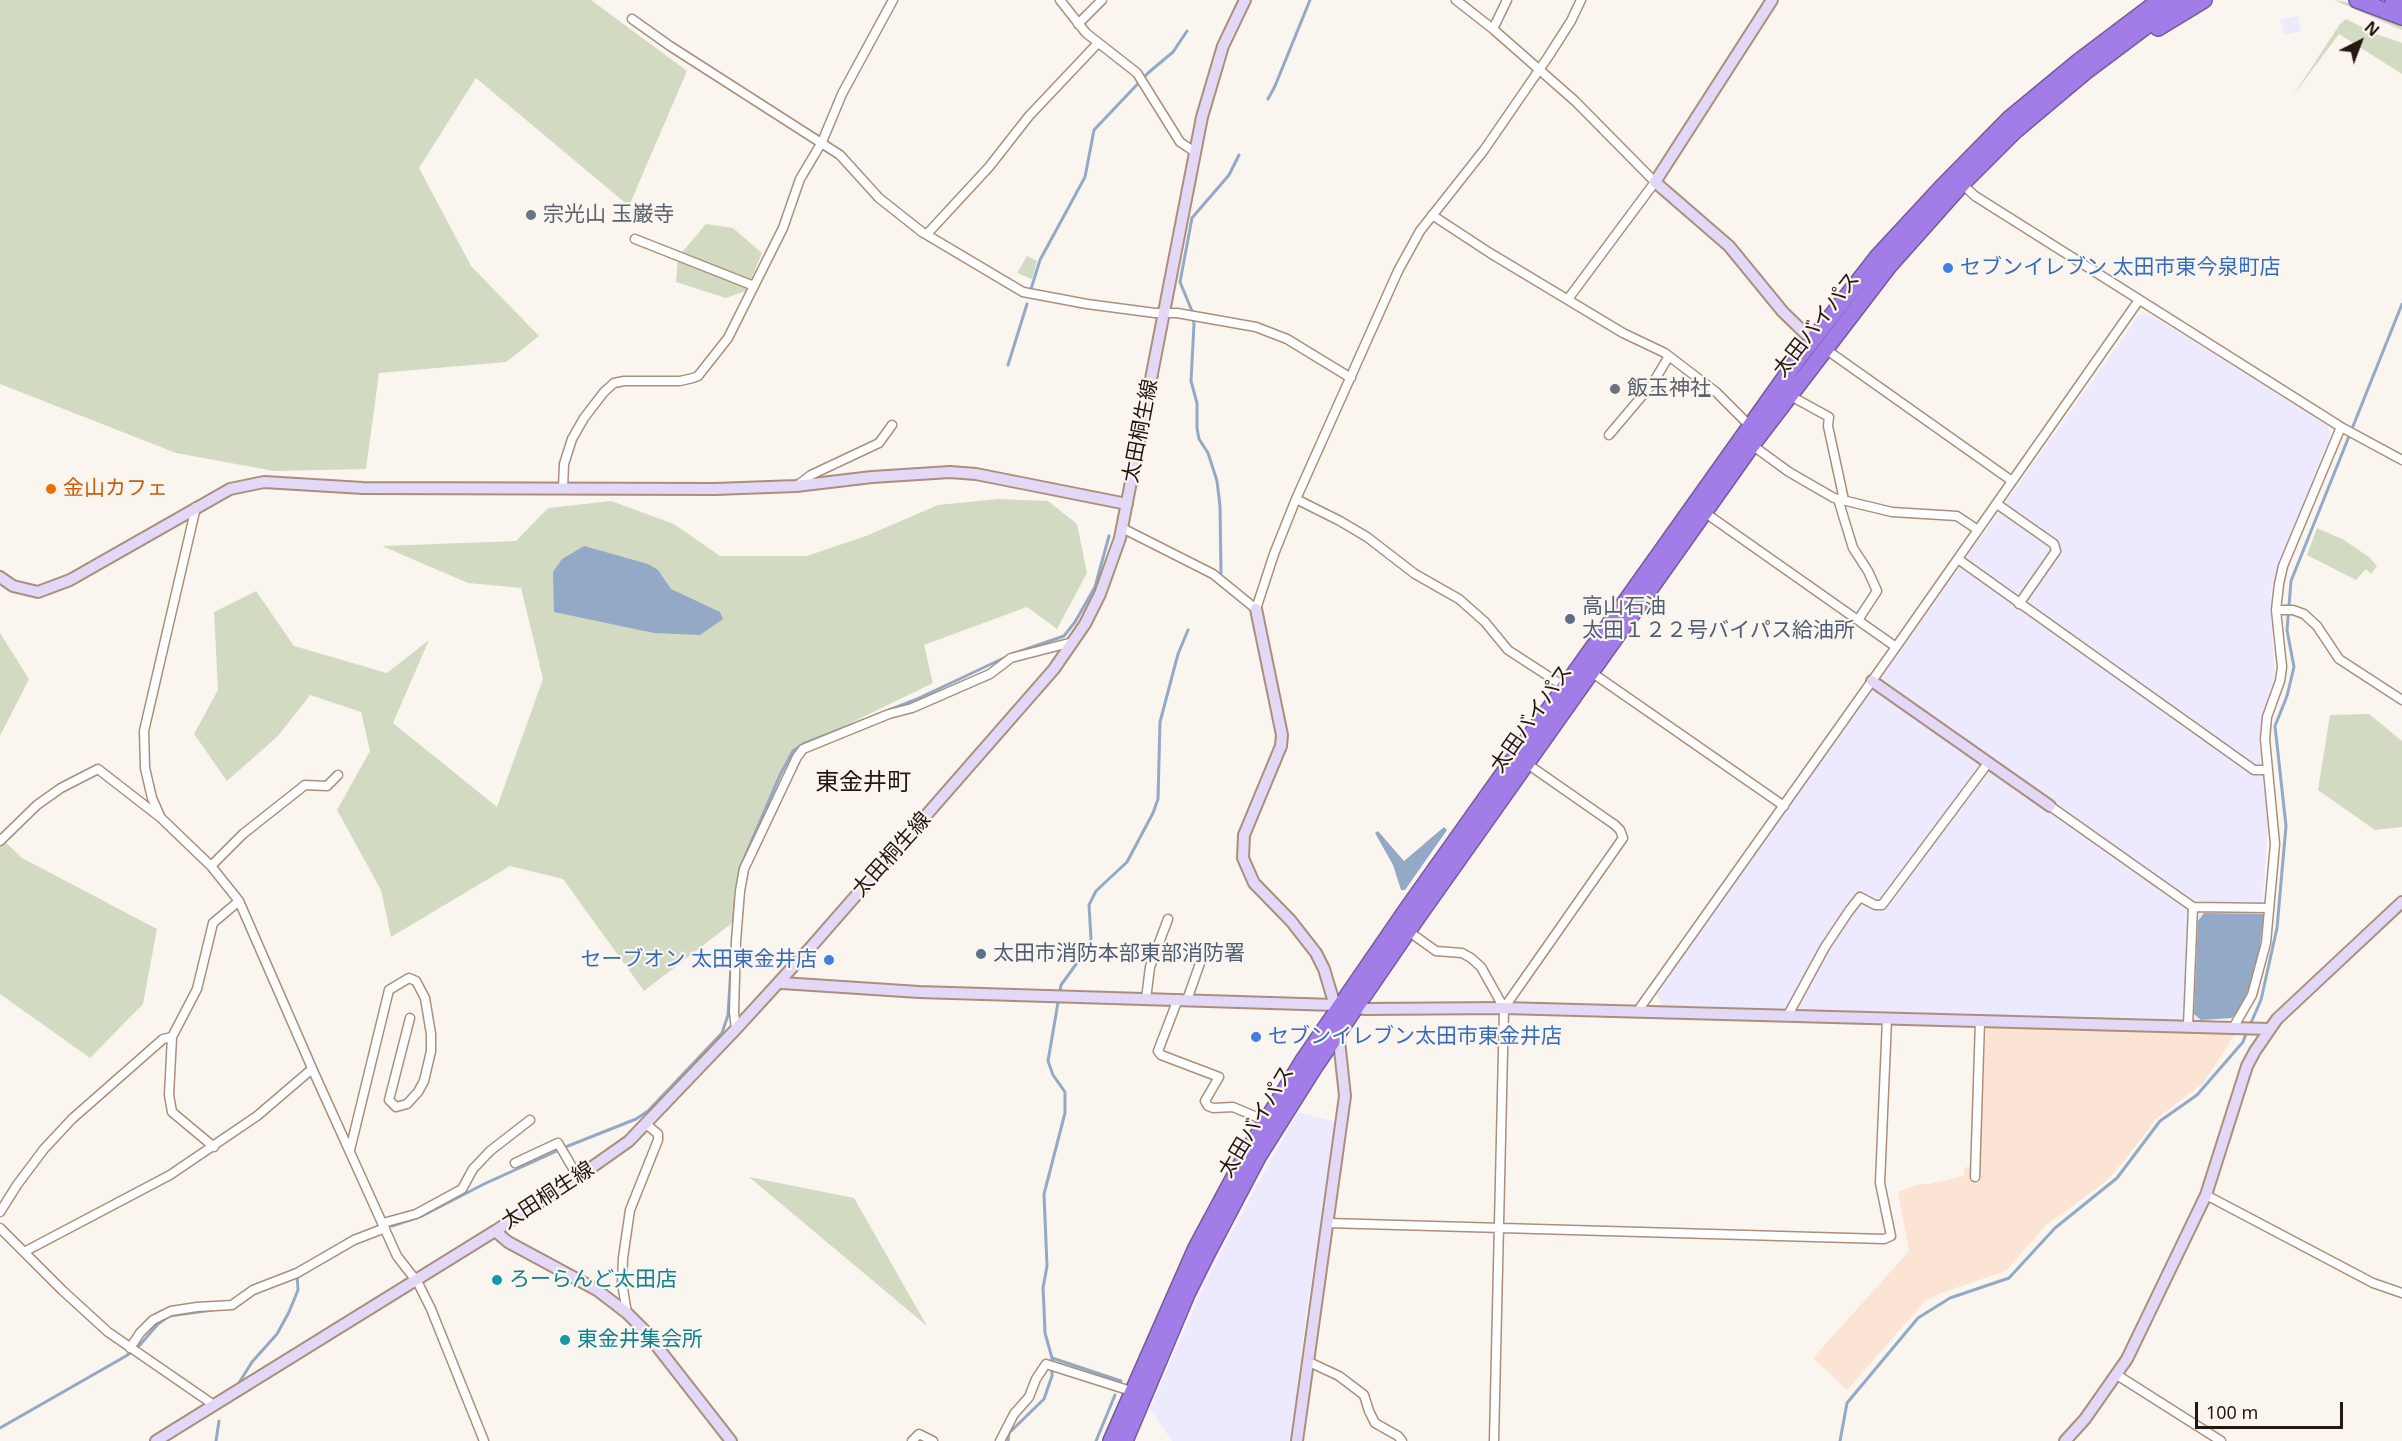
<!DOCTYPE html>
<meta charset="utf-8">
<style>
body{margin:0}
#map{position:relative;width:2402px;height:1441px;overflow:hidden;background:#fbf5f0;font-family:"Noto Sans",sans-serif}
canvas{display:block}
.north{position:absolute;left:2330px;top:12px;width:60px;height:60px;-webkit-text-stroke:4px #fbf5f0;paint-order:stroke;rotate:42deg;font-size:16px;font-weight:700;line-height:24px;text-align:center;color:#231911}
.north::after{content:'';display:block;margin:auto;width:21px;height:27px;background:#231911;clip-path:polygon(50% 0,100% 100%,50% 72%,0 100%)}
.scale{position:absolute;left:2195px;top:1402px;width:148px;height:27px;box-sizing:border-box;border:3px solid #231911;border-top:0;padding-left:8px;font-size:18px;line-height:21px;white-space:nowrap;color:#231911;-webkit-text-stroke:4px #fbf5f0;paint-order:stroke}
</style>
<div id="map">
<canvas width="2402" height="1441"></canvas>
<div class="north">N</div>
<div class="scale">100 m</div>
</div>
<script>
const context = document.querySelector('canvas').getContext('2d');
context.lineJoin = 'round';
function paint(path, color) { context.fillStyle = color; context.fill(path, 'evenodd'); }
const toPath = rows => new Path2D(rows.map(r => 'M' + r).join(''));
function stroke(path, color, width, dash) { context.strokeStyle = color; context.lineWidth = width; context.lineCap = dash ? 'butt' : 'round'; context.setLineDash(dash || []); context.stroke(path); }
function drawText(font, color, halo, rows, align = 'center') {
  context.font = font + ' "Noto Sans","Noto Sans JP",sans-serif'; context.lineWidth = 4.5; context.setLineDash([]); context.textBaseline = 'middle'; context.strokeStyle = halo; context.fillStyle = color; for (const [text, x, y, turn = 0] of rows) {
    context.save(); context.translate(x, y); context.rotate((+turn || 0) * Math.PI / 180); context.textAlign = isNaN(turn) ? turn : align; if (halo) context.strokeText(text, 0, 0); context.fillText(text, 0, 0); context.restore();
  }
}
const built = toPath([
 [1986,1027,2237,1032,2203,1083,2155,1120,2123,1162,2106,1181,2045,1226,2006,1271,1941,1293,1925,1301,1847,1390,1813,1358,1909,1251,1898,1192,1920,1184,1929,1184,1964,1176,1964,1168,1979,1163]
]);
const industrial = toPath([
 [2297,16,2301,31,2284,35,2280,20],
 [2143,314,2151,315,2326,424,2331,434,2282,556,2272,586,2270,605,2275,676,2259,737,2268,821,2263,895,2264,914,2261,944,2243,1006,2233,1019,2201,1021,1663,1007,1656,994,2139,315],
 [1298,1113,1337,1122,1304,1328,1291,1441,1172,1441,1150,1409,1205,1282,1269,1163]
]);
const green = toPath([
 [0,0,591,0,687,71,629,206,476,78,419,168,471,266,539,336,506,362,379,373,366,469,274,471,176,453,0,384],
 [2334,0,2346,2,2376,16,2402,25,2402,30],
 [2346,19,2376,34,2402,43,2402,74,2339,34,2292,97,2340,24],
 [706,224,733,228,762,253,746,291,726,298,676,282,678,257],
 [1027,256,1037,261,1032,279,1017,273],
 [998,499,1048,501,1077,524,1087,573,1057,629,1027,607,924,645,933,683,793,751,740,868,732,923,644,991,563,879,510,866,391,937,381,890,337,810,370,751,361,712,310,695,278,736,227,781,194,734,218,690,214,612,256,591,294,646,387,673,429,640,393,723,497,807,543,679,521,588,468,583,382,546,516,541,548,508,611,501,674,524,720,556,807,556,866,536,938,505],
 [2317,528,2344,540,2369,557,2377,566,2371,574,2366,569,2356,580,2307,555],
 [0,633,29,679,0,736],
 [2369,714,2402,741,2402,827,2375,830,2318,790,2330,715],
 [0,837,22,858,157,929,143,1004,90,1058,0,994],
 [749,1177,854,1198,927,1326]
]);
const water = toPath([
 [584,546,648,564,658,570,671,589,720,612,723,619,700,635,654,633,554,612,553,572,562,559],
 [1444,827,1447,830,1405,890,1401,890,1393,865,1375,833,1378,831,1404,861],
 [2204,913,2264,914,2256,974,2249,994,2232,1018,2201,1020,2194,1014,2198,921]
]);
const stream = toPath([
 [1268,99,1275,86,1310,0],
 [1031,289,1040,260,1085,177,1094,130,1148,73,1173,52,1187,31],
 [1008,365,1027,304],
 [1221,573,1220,506,1217,481,1208,453,1199,439,1197,428,1197,403,1191,381,1194,324,1192,311,1180,282,1192,218,1229,175,1239,155],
 [1012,654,1064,636,1075,622,1095,587,1109,536],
 [738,880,740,868,780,775,793,751,803,744,917,699,1006,657],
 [2250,1025,2261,1000,2277,928,2286,826,2275,726,2287,696,2294,667,2287,630,2291,581,2402,304],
 [392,1226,422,1216,484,1184,568,1146,636,1119,648,1111,722,1033,728,1015,735,902],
 [1052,1358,1121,1381],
 [237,1386,252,1362,277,1334,289,1312,298,1290,297,1274],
 [0,1428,126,1356,139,1346,158,1324,169,1316,213,1310],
 [216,1441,219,1421],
 [1008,1441,1009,1433,1044,1399,1052,1376,1052,1358,1045,1333,1044,1308,1043,1288,1047,1266,1044,1194,1065,1113,1065,1092,1053,1075,1048,1061,1061,985,1085,952,1091,939,1089,905,1096,891,1127,862,1153,813,1158,799,1160,722,1178,654,1188,630],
 [1096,1441,1115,1395],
 [1840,1441,1847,1403,1918,1318,1950,1298,2009,1278,2055,1228,2117,1178,2160,1121,2197,1095,2243,1042,2247,1031]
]);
const street = toPath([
 [1060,0,1086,33,1137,73,1180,142,1195,152],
 [1456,0,1493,29,1575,101,1655,182,1568,299],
 [632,19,670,46,840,155,879,198,922,232,1023,292,1087,304,1155,313,1177,313,1256,327,1287,339,1351,378],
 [1078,24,1102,0],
 [1493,29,1507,0],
 [1962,184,1975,196,2341,427,2402,460],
 [1432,215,1490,253,1623,333,1665,353,1716,392,1750,426],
 [927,234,989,167,1029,116,1098,43],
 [635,239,754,286],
 [1824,348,2012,481],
 [1789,395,1829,417,1828,426,1844,500],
 [1609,435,1653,383,1669,356],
 [1752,445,1789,472,1834,498,1892,512,1957,516,1978,530],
 [798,485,811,475,879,443,892,425],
 [563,488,564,464,572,439,584,418,604,392,614,383,624,381,680,381,693,378,698,376,728,338,783,228,800,179,822,142,842,94,893,0],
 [1296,499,1340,521,1367,537,1415,574,1459,599,1485,622,1508,650,1565,687],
 [1838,499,1853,548,1868,571,1877,591,1858,620],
 [1997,504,2054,544,2056,551,2019,604],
 [1704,512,1896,647],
 [1122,528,1213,574,1256,609,1274,554,1296,499,1398,271,1420,231,1484,150,1548,57,1571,21,1581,0],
 [1958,559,2254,770,2268,770],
 [2276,610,2293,610,2304,614,2317,626,2339,659,2402,700],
 [1591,672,1784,806],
 [2050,806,2193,907,2269,908],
 [160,816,152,798,145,768,144,731,196,507],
 [0,841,37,805,61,788,98,769,161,818,211,866,239,901,315,1075,397,1256,418,1283,431,1309,484,1441],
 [211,866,243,834,305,785,327,786,338,775],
 [1408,931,1436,951,1462,953,1471,958,1481,967,1504,1008,1494,1441],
 [1146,999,1150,967,1168,919],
 [1178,999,1158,1051,1161,1055,1219,1077,1205,1101,1208,1106,1213,1108,1233,1107,1266,1121],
 [1187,1000,1205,949],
 [1504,1008,1623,838,1620,830,1615,825,1526,763],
 [1637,1012,1896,647,2139,300],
 [1788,1015,1825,947,1849,911,1860,897,1875,905,1882,905,1988,763],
 [2188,1026,2193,907],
 [2233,1028,2252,995,2266,943,2275,844,2265,739,2267,717,2280,681,2282,667,2276,610,2279,584,2283,566,2341,427],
 [736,1029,734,1012,736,941,740,891,744,869,797,757,803,749,889,714,912,708,990,674,1011,658,1073,642],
 [172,1037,169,1095,172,1112,214,1147],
 [350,1150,389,990,409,978,416,981,425,998,431,1034,431,1051,424,1081,418,1092,407,1104,396,1107,389,1100,410,1018],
 [515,1163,558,1143,578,1177],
 [1975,1177,1980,1021],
 [2206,1195,2373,1283,2402,1293],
 [0,1212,17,1185,44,1149,72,1119,163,1039,172,1037,197,989,213,923,239,901],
 [383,1223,416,1214,462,1189,473,1169,490,1151,530,1120],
 [1328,1223,1884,1239,1891,1236,1880,1183,1887,1019],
 [0,1228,62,1290,108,1332,214,1405],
 [24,1252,170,1175,257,1116,312,1069],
 [627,1313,622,1283,623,1258,630,1210,658,1140,658,1134,646,1124],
 [130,1348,140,1333,153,1320,171,1311,197,1307,232,1305,253,1290,297,1273,354,1240,385,1228],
 [1309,1362,1339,1376,1364,1395,1369,1411,1375,1423,1398,1436,1402,1441],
 [2117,1375,2221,1441],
 [912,1441,919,1434,933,1441],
 [1000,1441,1014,1414,1029,1397,1036,1379,1046,1364,1131,1391]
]);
const secondary = toPath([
 [1772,0,1655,182,1729,246,1783,312,1812,340],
 [0,577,13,586,38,592,70,580,230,489,264,482,363,488,715,489,796,486,872,477,950,472,976,474,1127,504],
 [1256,609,1282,735,1281,746,1244,835,1243,858,1254,883,1291,921,1316,953,1324,969,1336,1009],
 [1872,681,2050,806],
 [782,983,919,992,1335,1005,1365,1009,1504,1008,2270,1029],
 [495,1231,508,1242,597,1290,627,1313,645,1331,731,1441],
 [156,1441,495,1231,578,1177,629,1141,736,1029,811,947,1054,669,1085,624,1100,594,1120,538,1202,117,1223,46,1245,0],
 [1297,1441,1345,1096,1338,1031],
 [2065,1441,2085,1419,2127,1359,2206,1195,2247,1066,2255,1051,2277,1019,2402,902]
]);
const highway = toPath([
 [2357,0,2402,17],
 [2393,0,2402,5],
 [2158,28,2204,0],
 [1111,1441,1196,1248,1248,1151,1304,1059,1407,909,1798,359,1878,256,1942,187,2009,119,2078,62,2160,0],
 [1125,1441,1187,1294,1207,1254,1258,1157,1314,1068,1417,918,1752,445,1889,266,1962,184,2016,130,2085,72,2181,0]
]);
const markers = [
 [531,215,6,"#6b7280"],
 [1948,268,6,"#3f7fe0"],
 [1615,389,6,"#6b7280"],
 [51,489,6,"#e8710a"],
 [1570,619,6,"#5c6f8a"],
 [981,954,6,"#5c6f8a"],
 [829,960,6,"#3f7fe0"],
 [1256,1037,6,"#3f7fe0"],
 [497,1280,6,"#0f9aa8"],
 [565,1340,6,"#0f9aa8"]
];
const worshipNames = [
 ["宗光山 玉巌寺",543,215],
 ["飯玉神社",1627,389]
];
const shopNames = [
 ["セブンイレブン 太田市東今泉町店",1960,268],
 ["セーブオン 太田東金井店",817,960,"right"],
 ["セブンイレブン太田市東金井店",1268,1037]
];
const streetNames = [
 ["太田バイパス",1817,325,-52],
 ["太田桐生線",1141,431,-79],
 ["太田バイパス",1532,719,-55],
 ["太田桐生線",892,855,-48],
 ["太田バイパス",1257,1122,-59],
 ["太田桐生線",548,1196,-33]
];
const foodNames = [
 ["金山カフェ",63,489]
];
const serviceNames = [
 ["高山石油",1582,607],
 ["太田１２２号バイパス給油所",1582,631],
 ["太田市消防本部東部消防署",993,954]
];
const cultureNames = [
 ["ろーらんど太田店",509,1280],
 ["東金井集会所",577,1340]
];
const quarterNames = [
 ["東金井町",863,783]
];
paint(built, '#fbe4d4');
paint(industrial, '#ede9ff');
paint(green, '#d3dac2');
paint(water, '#93a9c6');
stroke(stream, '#93a9c6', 3);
stroke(street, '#ab8f7a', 11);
stroke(secondary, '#ab8f7a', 14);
stroke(highway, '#765a9c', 18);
stroke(street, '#fff', 8);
stroke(secondary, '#e3d8f8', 10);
stroke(highway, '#a37de7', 15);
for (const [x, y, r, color] of markers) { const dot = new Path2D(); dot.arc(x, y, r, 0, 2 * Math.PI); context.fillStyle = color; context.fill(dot); stroke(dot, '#fbf5f0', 2); }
drawText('21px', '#5b616d', '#fbf5f0', worshipNames, 'left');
drawText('21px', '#366cbe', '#fbf5f0', shopNames, 'left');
drawText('21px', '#231911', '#fbf5f0', streetNames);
drawText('21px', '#c56008', '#fbf5f0', foodNames, 'left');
drawText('21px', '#4e5e75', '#fbf5f0', serviceNames, 'left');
drawText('21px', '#0d838f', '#fbf5f0', cultureNames, 'left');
drawText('24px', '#231911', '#fbf5f0', quarterNames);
</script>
